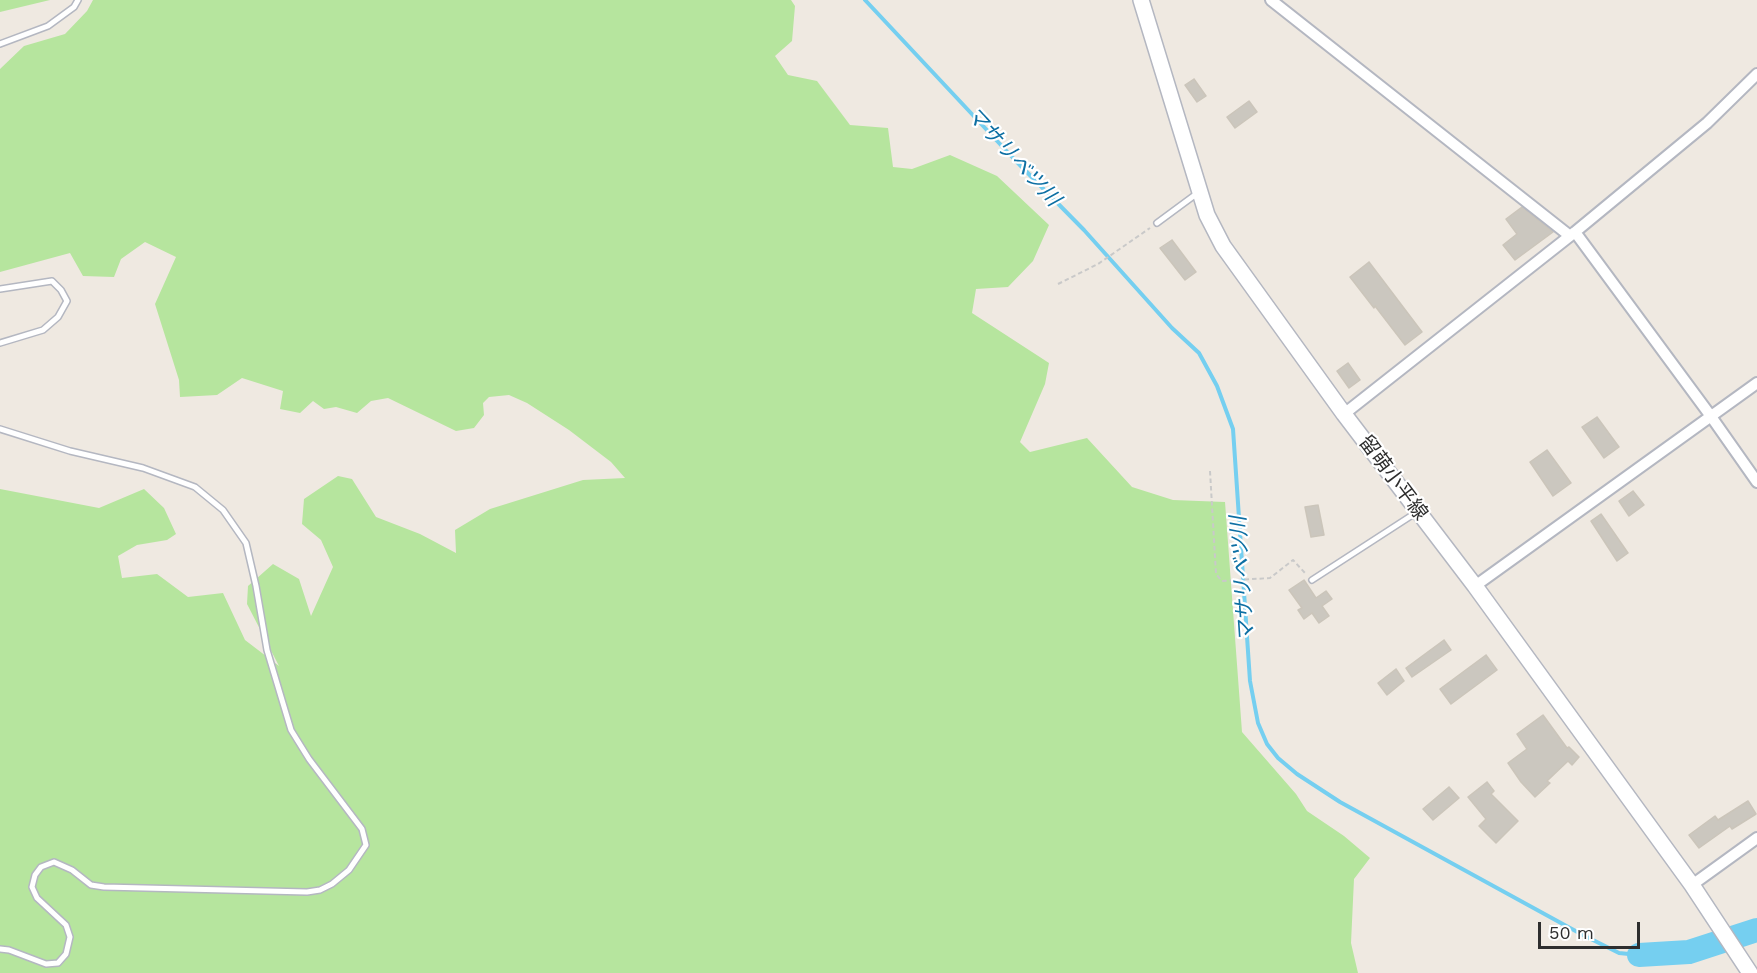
<!DOCTYPE html>
<meta charset="utf-8">
<style>
body{margin:0}
#map{position:relative;width:1757px;height:973px;overflow:hidden;background:#efe9e1;font-family:"Work Sans",sans-serif}
canvas{display:block}
.scale{position:absolute;left:1538px;top:922px;width:102px;height:27px;box-sizing:border-box;border:3px solid #2e2e2e;border-top:0;padding-left:8px;font-size:18px;line-height:21px;white-space:nowrap;color:#2e2e2e;-webkit-text-stroke:4px #fff;paint-order:stroke}
</style>
<div id="map">
<canvas width="1757" height="973"></canvas>
<div class="scale">50 m</div>
</div>
<script>
const context = document.querySelector('canvas').getContext('2d');
context.lineJoin = 'round';
function paint(path, color) { context.fillStyle = color; context.fill(path, 'evenodd'); }
const toPath = rows => new Path2D(rows.map(r => 'M' + r).join(''));
function stroke(path, color, width, dash) { context.strokeStyle = color; context.lineWidth = width; context.lineCap = dash ? 'butt' : 'round'; context.setLineDash(dash || []); context.stroke(path); }
function drawText(font, color, halo, rows, align = 'center') {
  context.font = font + ' "Work Sans","Noto Sans JP",sans-serif'; context.lineWidth = 4.5; context.setLineDash([]); context.textBaseline = 'middle'; context.strokeStyle = halo; context.fillStyle = color; for (const [text, x, y, turn = 0] of rows) {
    context.save(); context.translate(x, y); context.rotate((+turn || 0) * Math.PI / 180); context.textAlign = isNaN(turn) ? turn : align; if (halo) context.strokeText(text, 0, 0); context.fillText(text, 0, 0); context.restore();
  }
}
const green = toPath([
 [0,0,50,0,0,12],
 [93,0,791,0,795,6,792,41,775,56,788,75,817,81,850,125,888,128,893,167,912,169,950,155,997,176,1049,225,1033,261,1008,287,976,289,972,313,1049,363,1045,384,1020,442,1030,452,1087,438,1132,487,1173,500,1225,502,1242,732,1296,794,1307,811,1344,836,1370,858,1354,879,1351,943,1358,973,0,973,0,489,99,508,144,489,164,508,176,534,167,540,137,545,118,556,122,578,157,574,188,597,223,593,245,640,279,666,247,604,248,586,273,564,299,579,311,616,333,567,321,540,302,524,304,499,338,476,352,479,376,517,420,534,456,553,455,530,490,509,583,480,625,478,611,462,569,430,527,403,509,395,489,397,483,403,484,415,474,428,456,431,388,398,371,401,357,413,336,407,324,409,313,401,300,413,280,409,283,391,242,378,217,395,180,397,179,380,155,304,176,257,145,242,121,259,114,277,83,276,70,253,0,272,0,69,24,46,65,34,87,11]
]);
const stream = toPath([
 [865,0,1014,159,1084,230,1172,328,1199,353,1217,386,1233,429,1250,681,1258,723,1267,744,1278,758,1297,774,1340,802,1581,934,1619,953,1639,955]
]);
const river = toPath([
 [1639,955,1689,952,1757,930]
]);
const building = toPath([
 [1194,79,1206,96,1197,102,1185,85,1194,79],
 [1249,101,1257,112,1235,128,1227,117,1249,101],
 [1522,207,1553,232,1515,260,1503,245,1517,234,1506,219,1522,207],
 [1172,240,1196,272,1185,280,1160,248,1172,240],
 [1369,262,1422,332,1405,345,1375,306,1374,308,1350,277,1369,262],
 [1348,363,1360,380,1349,388,1337,371,1348,363],
 [1597,417,1619,447,1604,458,1582,427,1597,417],
 [1547,450,1571,483,1553,496,1530,462,1547,450],
 [1633,491,1644,505,1629,516,1619,501,1633,491],
 [1318,505,1324,535,1311,537,1305,507,1318,505],
 [1601,514,1628,553,1617,561,1591,521,1601,514],
 [1304,580,1316,598,1326,591,1332,599,1322,606,1329,616,1319,623,1312,613,1304,619,1298,610,1302,608,1289,590,1304,580],
 [1444,640,1451,650,1412,677,1406,668,1444,640],
 [1486,655,1497,670,1451,704,1440,689,1486,655],
 [1396,669,1404,681,1387,695,1378,683,1396,669],
 [1543,715,1567,748,1569,747,1579,757,1572,765,1568,761,1547,781,1550,783,1535,797,1521,782,1508,763,1527,749,1517,734,1543,715],
 [1487,782,1494,791,1491,794,1518,821,1496,843,1479,826,1486,819,1468,797,1487,782],
 [1449,787,1459,798,1433,820,1423,809,1449,787],
 [1748,801,1756,814,1732,829,1730,826,1699,848,1689,835,1715,816,1718,820,1748,801]
]);
const path = toPath([
 [1058,284,1098,264,1150,228],
 [1210,471,1216,574,1222,581,1270,578,1293,560,1305,573]
]);
const lane = toPath([
 [0,44,48,26,74,7,78,0],
 [1157,223,1199,192],
 [0,289,52,281,61,290,67,301,58,317,43,330,0,343],
 [0,429,70,451,143,468,195,487,223,510,246,543,256,586,267,650,291,730,309,759,362,829,366,845,349,870,332,884,320,890,307,892,104,887,91,885,72,870,54,862,41,867,35,875,32,887,37,898,66,925,70,937,66,954,58,963,46,964,9,950,0,949],
 [1312,580,1417,512]
]);
const street = toPath([
 [1271,0,1570,236],
 [1575,232,1710,415,1757,482],
 [1344,414,1575,232,1707,123,1757,74],
 [1475,586,1757,383],
 [1692,885,1757,838]
]);
const secondary = toPath([
 [1141,0,1207,215,1223,246,1344,414,1475,586,1692,885,1750,973]
]);
const streetNames = [
 ["留萌小平線",1393,478,53]
];
const waterNames = [
 ["マサリベツ川",1013,157,47],
 ["マサリベツ川",1243,579,-94]
];
paint(green, '#b6e59e');
stroke(stream, '#75cff0', 4);
stroke(river, '#75cff0', 24);
paint(building, '#cbc7bf');
stroke(building, '#cbc5ba', 1.5);
stroke(lane, '#b4b7c1', 8);
stroke(street, '#b4b7c1', 14);
stroke(secondary, '#b4b7c1', 18);
stroke(path, '#c9c9c9', 2, [4.5, 3]);
stroke(lane, '#fff', 5);
stroke(street, '#fff', 10);
stroke(secondary, '#fff', 15);
drawText('20px', '#2e2e2e', '#fff', streetNames);
drawText('italic 21px', '#0d6fa3', '#fff', waterNames);
</script>
